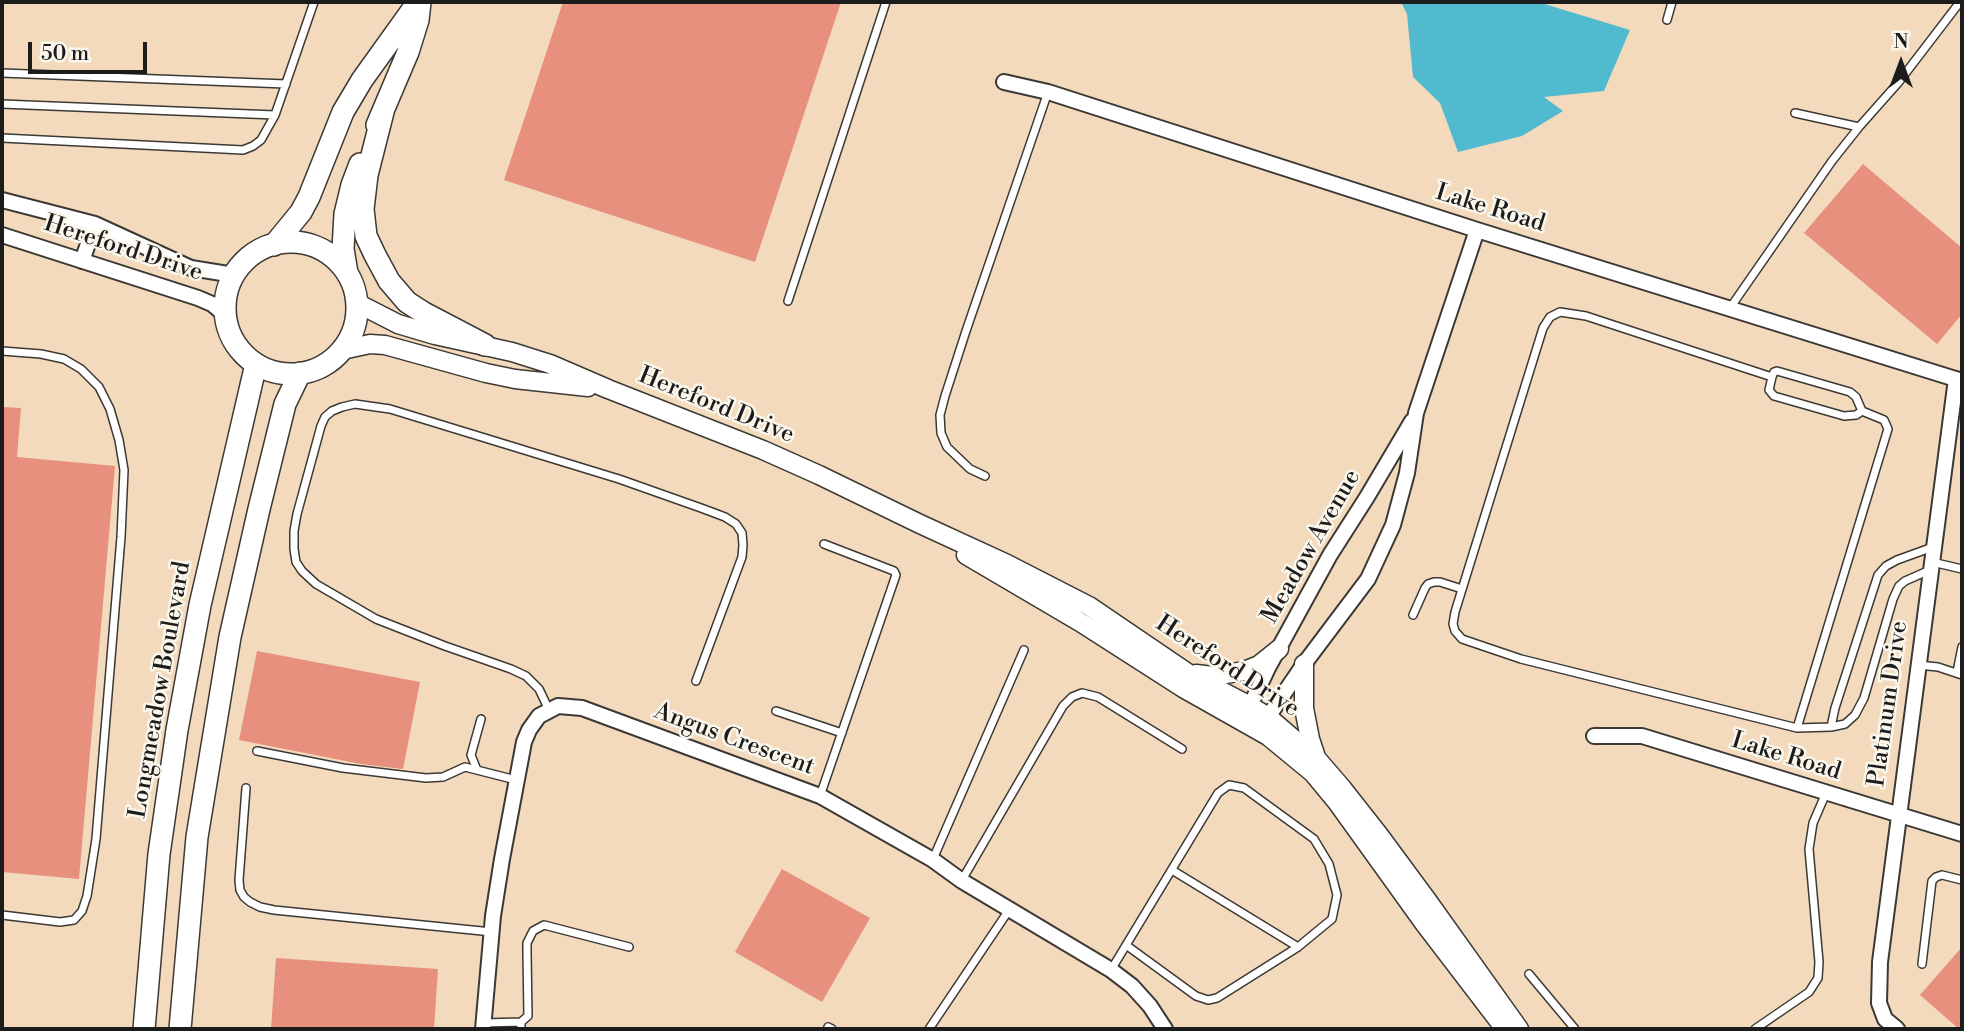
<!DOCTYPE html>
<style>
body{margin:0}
#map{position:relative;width:1964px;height:1031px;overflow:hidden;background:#f3dabd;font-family:"Libre Bodoni",serif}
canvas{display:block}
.frame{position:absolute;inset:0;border:4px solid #1c1c1c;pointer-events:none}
.north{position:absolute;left:1866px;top:28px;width:70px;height:70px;-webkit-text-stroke:5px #fbf7ec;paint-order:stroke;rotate:0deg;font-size:19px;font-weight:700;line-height:28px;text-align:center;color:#1c1c1c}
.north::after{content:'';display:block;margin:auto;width:24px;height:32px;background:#1c1c1c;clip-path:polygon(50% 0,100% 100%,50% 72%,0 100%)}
.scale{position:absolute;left:28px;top:42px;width:119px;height:32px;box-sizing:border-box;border:4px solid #1c1c1c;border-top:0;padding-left:9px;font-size:21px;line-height:24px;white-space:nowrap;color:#1c1c1c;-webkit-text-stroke:5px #fbf7ec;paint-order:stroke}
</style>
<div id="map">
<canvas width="1964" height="1031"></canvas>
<div class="frame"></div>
<div class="north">N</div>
<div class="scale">50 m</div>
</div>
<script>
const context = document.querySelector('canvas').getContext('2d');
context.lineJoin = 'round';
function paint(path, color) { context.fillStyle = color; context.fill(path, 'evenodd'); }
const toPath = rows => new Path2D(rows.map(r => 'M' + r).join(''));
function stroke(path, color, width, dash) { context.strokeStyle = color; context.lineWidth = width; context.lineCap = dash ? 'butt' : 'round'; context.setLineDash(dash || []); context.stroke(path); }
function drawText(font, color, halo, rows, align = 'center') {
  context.font = font + ' "Libre Bodoni",serif'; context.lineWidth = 5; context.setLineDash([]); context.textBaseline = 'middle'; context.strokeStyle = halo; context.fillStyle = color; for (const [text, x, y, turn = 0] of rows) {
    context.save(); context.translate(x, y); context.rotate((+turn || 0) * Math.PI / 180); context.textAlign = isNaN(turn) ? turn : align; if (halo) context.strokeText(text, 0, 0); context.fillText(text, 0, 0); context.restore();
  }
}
const water = toPath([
 [1401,2,1538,2,1630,30,1604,91,1544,97,1563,111,1522,136,1458,152,1440,103,1413,77,1407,14]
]);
const building = toPath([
 [563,2,841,2,755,262,504,180],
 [1863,164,1962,248,1962,314,1937,344,1804,233],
 [2,407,21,408,17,457,115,466,79,879,2,872],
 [257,651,420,682,403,769,361,764,239,740],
 [782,869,870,918,822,1002,735,952],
 [1962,947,1962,1029,1959,1029,1920,995],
 [276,958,438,969,434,1029,271,1029]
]);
const service = toPath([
 [1667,20,1672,2],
 [2,73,286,84],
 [2,104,275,115],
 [1859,127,1898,83,1960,2],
 [2,138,243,150,253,146,261,140,275,115,314,2],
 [788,301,886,2],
 [1730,308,1832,161,1859,127,1795,113],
 [2,351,41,354,64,359,81,369,99,387,110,409,119,440,124,470,121,537,96,839,87,896,82,911,74,920,60,922,2,915],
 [1772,377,1586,316,1560,312,1550,317,1543,328,1455,612,1453,624,1455,631,1462,639,1521,659,1797,728,1831,727,1845,724,1855,715,1864,698,1893,599,1899,586,1905,581,1930,570],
 [985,476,970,469,947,447,941,433,940,415,945,396,966,331,1048,92],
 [1932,562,1962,569],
 [1413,615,1425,588,1428,584,1434,582,1440,582,1462,589],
 [1918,665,1938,667,1962,675],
 [1957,672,1962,647],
 [549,710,539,689,526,676,511,669,445,646,376,619,316,584,302,571,296,562,294,549,294,531,297,514,321,426,325,417,332,411,342,407,355,404,390,409,619,479,701,508,725,517,736,524,742,533,743,545,742,557,696,681],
 [776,711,842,733],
 [1831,727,1835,708,1878,575,1886,566,1897,560,1933,547],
 [1797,728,1888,429,1884,420,1862,411,1856,397,1850,392,1777,371,1774,372,1772,377,1769,390,1774,396,1844,416,1856,415,1862,411],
 [257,751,343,768,426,778,443,777,465,767,516,780],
 [477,770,471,755,481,719],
 [246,788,239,880,240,890,244,897,250,902,260,907,274,910,492,932],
 [820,796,896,575,894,571,824,544],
 [933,859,1024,650],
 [1172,870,1298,947],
 [962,880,1063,706,1072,697,1082,693,1098,697,1182,749],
 [1922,964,1932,881,1936,877,1942,875,1962,880],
 [1111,970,1218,793,1229,785,1244,788,1314,839,1329,864,1337,895,1332,919,1298,947,1217,998,1208,1000,1196,996,1126,945],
 [1529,974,1575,1029],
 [484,1023,521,1022],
 [828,1027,832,1029],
 [521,1029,521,1022,528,1016,527,953,527,943,533,931,544,925,629,947],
 [929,1029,1009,910],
 [1755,1029,1809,992,1818,978,1819,962,1809,849,1813,823,1826,793]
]);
const minor = toPath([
 [1004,82,1048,92,1477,230,1962,381],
 [2,200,95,224,191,268,234,275],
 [2,235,198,298,212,304,225,315],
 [82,261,95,224],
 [1250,706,1268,668,1330,555,1367,497,1412,421],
 [1268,717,1304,664,1368,579,1393,525,1407,473,1416,413,1477,230],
 [1594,736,1642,736,1962,834],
 [483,1029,493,916,502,859,524,742,529,730,539,716,558,706,582,708,820,796,933,860,962,881,1111,970,1132,986,1150,1006,1165,1029],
 [1897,1029,1885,1019,1879,1003,1880,962,1956,379]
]);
const tertiary = toPath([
 [357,303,398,324,435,335,512,352,550,364,608,389,763,450,819,475,920,524,1007,564,1089,606,1189,674,1250,706,1268,717,1317,759,1342,788,1379,835,1427,900,1519,1029],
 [342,350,370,344,385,345,486,373,515,379,588,387],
 [966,555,1080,622,1183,688,1268,736,1313,773,1337,802,1424,923,1505,1029],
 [1304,664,1304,708,1310,739,1316,757],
 [1196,674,1213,676,1244,671,1259,665,1279,649]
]);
const secondary = toPath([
 [383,112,367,175,363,209,366,236,375,255,389,281,407,302,424,313,485,345],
 [377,125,408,52,418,20,420,2],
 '225 308a66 66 0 1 1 132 0a66 66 0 1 1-132 0Z',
 [274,245,301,212,309,197,343,112,362,80,418,2],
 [347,273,343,249,345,214,352,185,360,164],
 [144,1029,159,854,177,730,200,605,256,364],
 [180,1029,197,837,230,637,259,509,285,404,300,373]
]);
const streetNames = [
 ["Lake Road",1490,209,17],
 ["Hereford Drive",123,249,18],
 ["Hereford Drive",716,406,22],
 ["Meadow Avenue",1312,547,-60],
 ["Hereford Drive",1227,667,33],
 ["Longmeadow Boulevard",161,690,-80],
 ["Platinum Drive",1889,704,-82],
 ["Angus Crescent",734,740,20],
 ["Lake Road",1786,757,17]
];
paint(water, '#52bacf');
paint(building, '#e7907d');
stroke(service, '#3c3834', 10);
stroke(minor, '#3c3834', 18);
stroke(tertiary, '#3c3834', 21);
stroke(secondary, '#3c3834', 24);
stroke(service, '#fff', 7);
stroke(minor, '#fff', 14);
stroke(tertiary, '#fff', 18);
stroke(secondary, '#fff', 21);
drawText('24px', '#1c1c1c', '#fbf7ec', streetNames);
</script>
